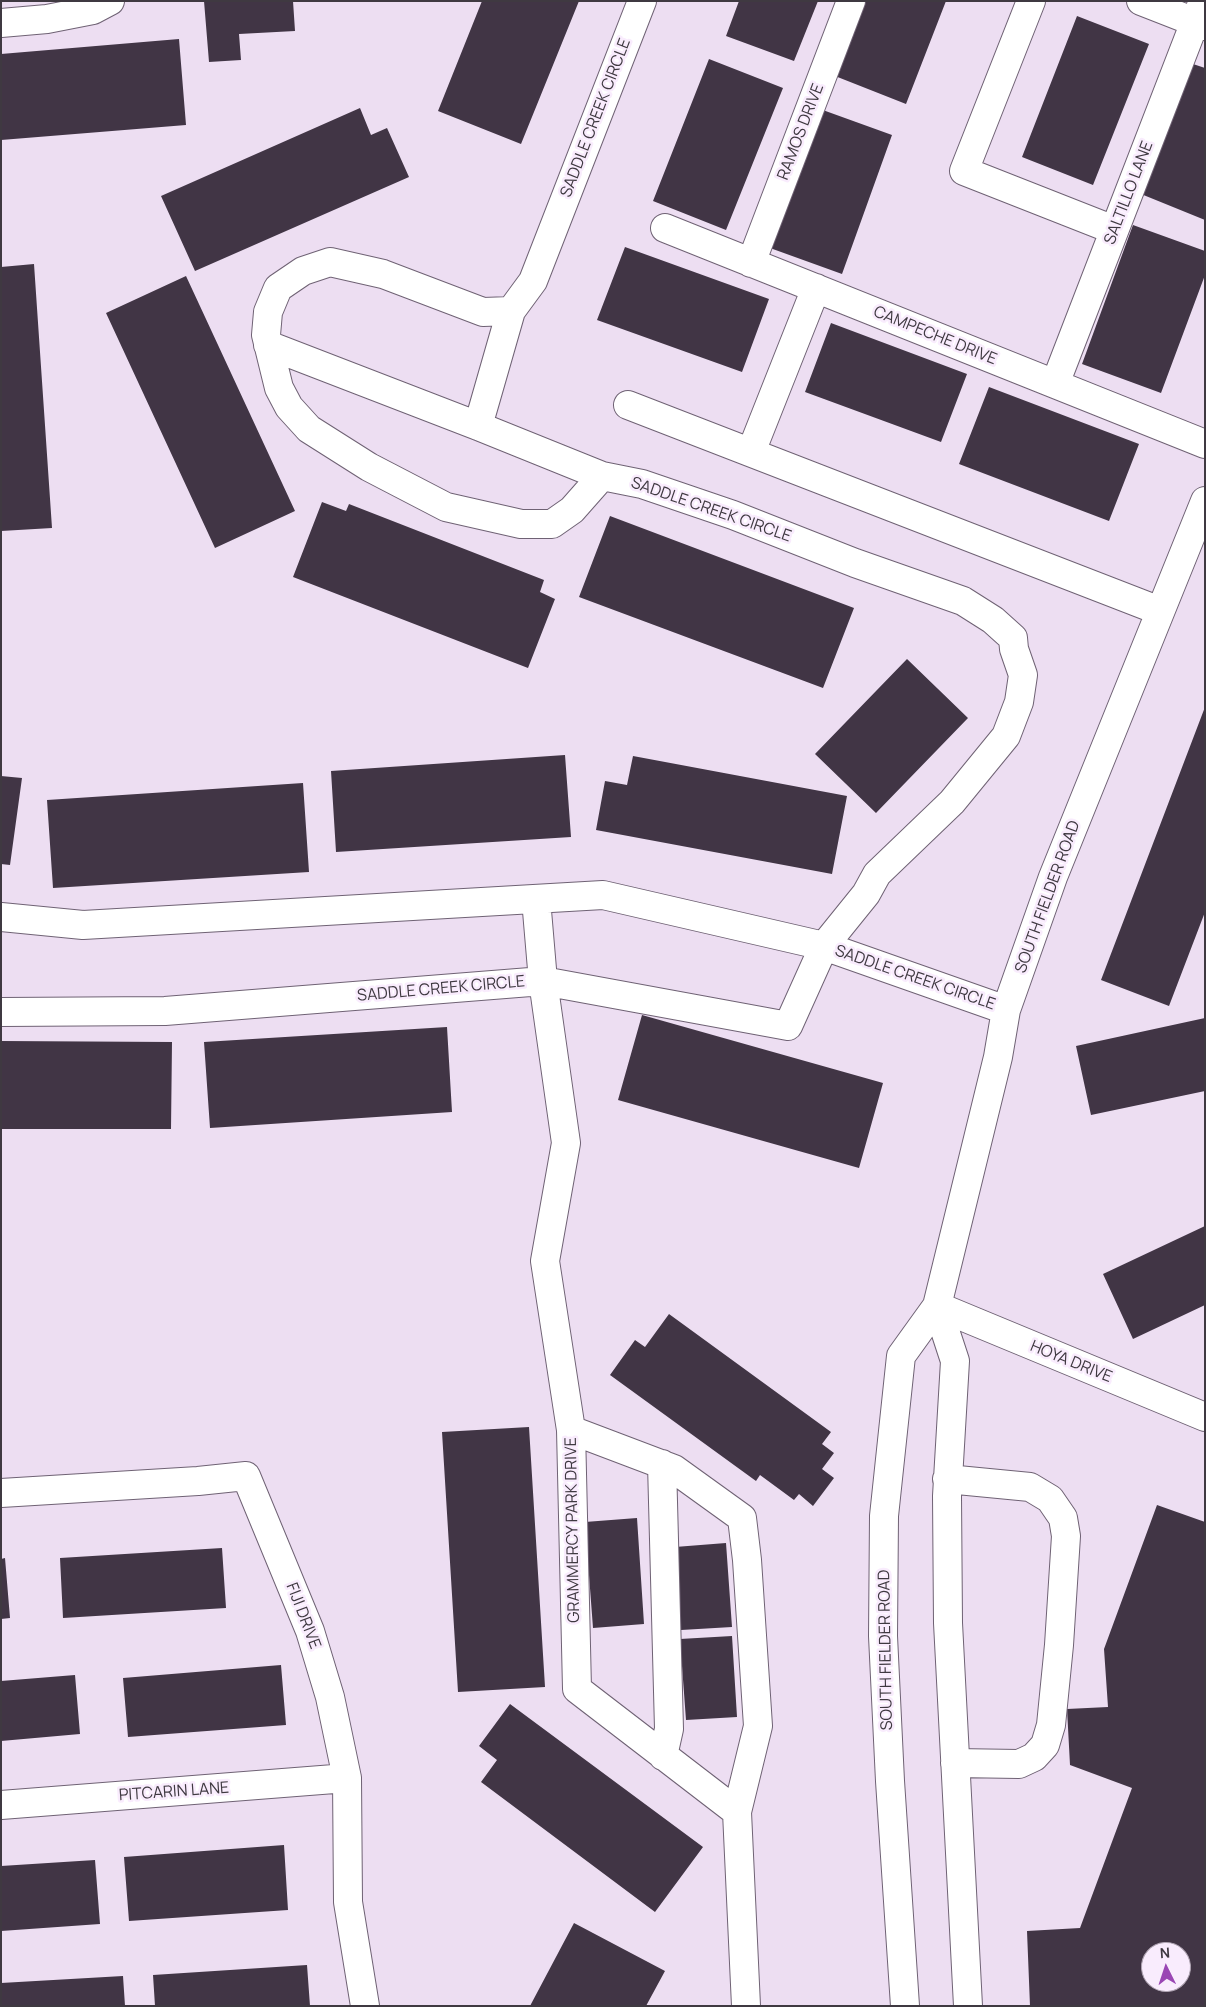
<!DOCTYPE html>
<style>
body{margin:0}
#map{position:relative;width:1206px;height:2007px;overflow:hidden;background:#eddef2;font-family:Manrope,sans-serif}
canvas{display:block}
.frame{position:absolute;inset:0;border:2px solid #3f3941;pointer-events:none}
.north{position:absolute;left:1141px;top:1942px;width:50px;height:50px;box-sizing:border-box;background:#f9ecfd;border:1px solid #afa4b2;border-radius:50%;rotate:356deg;font-size:14px;font-weight:700;line-height:20px;text-align:center;color:#3f3941}
.north::after{content:'';display:block;margin:auto;width:18px;height:22px;background:#9a46b4;clip-path:polygon(50% 0,100% 100%,50% 72%,0 100%)}
</style>
<div id="map">
<canvas width="1206" height="2007"></canvas>
<div class="frame"></div>
<div class="north">N</div>
</div>
<script>
const context = document.querySelector('canvas').getContext('2d');
context.lineJoin = 'round';
function paint(path, color) { context.fillStyle = color; context.fill(path, 'evenodd'); }
const toPath = rows => new Path2D(rows.map(r => 'M' + r).join(''));
function stroke(path, color, width, dash) { context.strokeStyle = color; context.lineWidth = width; context.lineCap = dash ? 'butt' : 'round'; context.setLineDash(dash || []); context.stroke(path); }
function drawText(font, color, halo, rows, align = 'center') {
  context.font = font + ' Manrope,sans-serif'; context.lineWidth = 5; context.setLineDash([]); context.textBaseline = 'middle'; context.strokeStyle = halo; context.fillStyle = color; for (const [text, x, y, turn = 0] of rows) {
    context.save(); context.translate(x, y); context.rotate((+turn || 0) * Math.PI / 180); context.textAlign = isNaN(turn) ? turn : align; if (halo) context.strokeText(text, 0, 0); context.fillText(text, 0, 0); context.restore();
  }
}
const building = toPath([
 [204,1,293,1,295,31,239,34,241,60,209,62],
 [482,1,579,1,521,144,438,111],
 [739,1,818,1,794,61,726,36],
 [864,1,946,1,906,104,835,76],
 [1077,16,1149,44,1093,185,1022,157],
 [179,39,186,125,1,140,1,54],
 [709,59,783,88,726,230,653,201],
 [1193,64,1205,68,1205,220,1141,194],
 [360,108,371,135,387,128,409,177,195,271,161,196],
 [820,109,892,135,842,274,770,248],
 [1133,225,1205,251,1205,275,1161,393,1082,364],
 [625,247,769,299,742,372,597,320],
 [34,264,52,528,1,531,1,267],
 [186,276,295,511,215,548,106,313],
 [831,323,967,374,941,442,805,392],
 [989,387,1139,444,1109,521,959,464],
 [322,502,346,511,349,504,544,580,540,592,555,599,528,668,293,577],
 [610,516,854,608,823,688,579,597],
 [907,659,968,718,876,813,815,754],
 [1205,707,1205,912,1169,1006,1101,980],
 [565,755,571,837,336,852,331,771],
 [633,756,847,796,832,874,596,830,605,781,627,785],
 [1,776,22,778,10,865,1,864],
 [303,783,309,872,53,888,47,800],
 [642,1015,883,1083,859,1168,618,1100],
 [1205,1018,1205,1091,1091,1115,1076,1046],
 [447,1027,452,1112,210,1128,204,1042],
 [1,1041,172,1042,171,1129,1,1129],
 [1205,1226,1205,1305,1133,1339,1103,1274],
 [669,1314,831,1432,822,1444,834,1453,822,1469,834,1478,813,1506,799,1494,794,1500,760,1475,756,1481,610,1375,635,1340,645,1347],
 [529,1427,545,1687,458,1692,442,1432],
 [1157,1505,1205,1522,1205,2006,1030,2006,1027,1931,1080,1928,1132,1788,1070,1765,1067,1709,1108,1707,1104,1649],
 [1151,1952,1181,1952,1181,1982,1151,1982],
 [637,1518,644,1624,593,1628,585,1522],
 [726,1543,732,1627,681,1630,675,1547],
 [222,1548,226,1608,63,1618,60,1558],
 [5,1558,10,1618,1,1619,1,1559],
 [732,1636,737,1717,686,1720,680,1639],
 [281,1665,286,1725,128,1737,123,1678],
 [75,1675,80,1734,1,1741,1,1681],
 [510,1704,703,1847,655,1912,481,1782,497,1760,479,1746],
 [284,1845,288,1910,129,1921,124,1857],
 [95,1860,100,1924,1,1931,1,1866],
 [574,1923,665,1971,646,2006,530,2006],
 [307,1965,310,2006,155,2006,153,1975],
 [123,1976,125,2006,1,2006,1,1983]
]);
const minor = toPath([
 [1031,1,964,171,1114,230],
 [1141,1,1205,26],
 [1,23,47,19,93,10,110,1],
 [665,228,1205,444],
 [751,263,851,1],
 [268,345,478,426,602,476],
 [1055,384,1203,1],
 [628,405,1160,611],
 [478,426,511,311],
 [751,452,816,288],
 [536,899,543,981,566,1143,545,1261,571,1430,577,1689,737,1812,746,2006],
 [1,917,83,925,603,895,824,946,1006,1010],
 [1,1012,165,1011,543,981,788,1026,824,946,866,894,877,874,952,802,1006,736,1019,702,1023,675,1014,649,1013,638,993,620,963,601,855,563,733,515,642,484,602,476,572,510,552,524,521,524,446,507,369,467,309,429,289,407,279,388,266,335,268,312,278,288,303,271,330,262,383,274,483,312,511,311,533,281,642,1],
 [937,1306,955,1361,947,1496,948,1623,968,2006],
 [937,1306,1205,1417],
 [571,1430,674,1469,742,1518,747,1560,758,1726,737,1812],
 [662,1464,669,1729,663,1756],
 [947,1479,1030,1487,1050,1499,1063,1518,1066,1536,1059,1645,1051,1725,1045,1745,1034,1757,1019,1764,955,1763],
 [1,1493,198,1481,246,1476,310,1631,330,1697,347,1778,348,1902,365,2006],
 [1,1805,347,1778],
 [905,2006,890,1781,883,1636,884,1516,901,1356,937,1306,998,1057,1006,1010,1053,877,1205,501]
]);
const streetNames = [
 ["SADDLE CREEK CIRCLE",596,118,-69],
 ["RAMOS DRIVE",801,132,-69],
 ["SALTILLO LANE",1129,193,-69],
 ["CAMPECHE DRIVE",935,336,22],
 ["SADDLE CREEK CIRCLE",711,510,19],
 ["SOUTH FIELDER ROAD",1048,897,-70],
 ["SADDLE CREEK CIRCLE",915,978,19],
 ["SADDLE CREEK CIRCLE",441,989,-5],
 ["HOYA DRIVE",1071,1362,22],
 ["GRAMMERCY PARK DRIVE",573,1530,-91],
 ["FIJI DRIVE",303,1616,69],
 ["SOUTH FIELDER ROAD",886,1650,-91],
 ["PITCARIN LANE",174,1792,-4]
];
paint(building, '#413545');
stroke(minor, '#6f6274', 30);
stroke(minor, '#fff', 28);
drawText('16px', '#3f3941', '#f9ecfd', streetNames);
</script>
